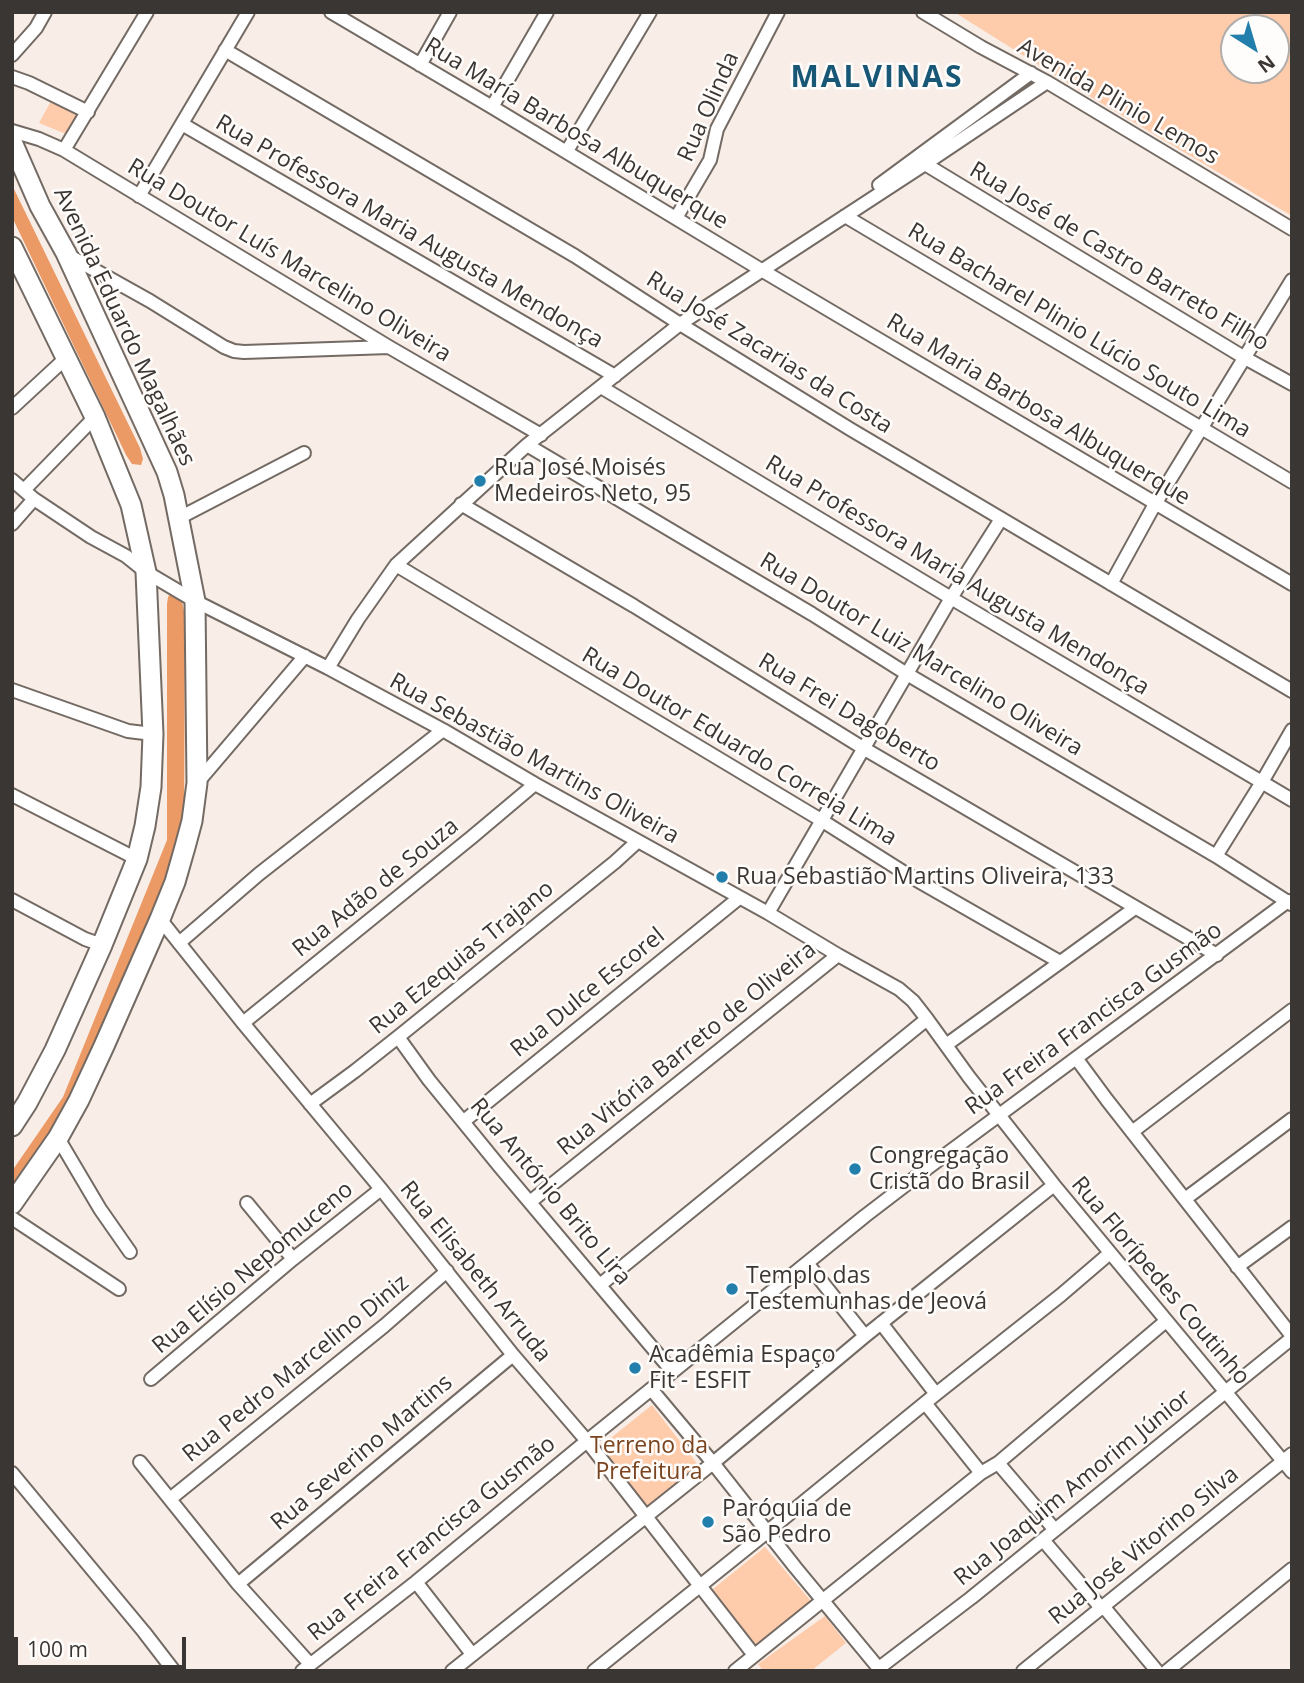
<!DOCTYPE html>
<meta charset="utf-8">
<style>
body{margin:0}
#map{position:relative;width:1304px;height:1683px;overflow:hidden;background:#f8eee7;font-family:"Open Sans",sans-serif}
canvas{display:block}
.frame{position:absolute;inset:0;border:14px solid #3a3634;pointer-events:none}
.north{position:absolute;left:1220px;top:14px;width:70px;height:70px;box-sizing:border-box;background:#fffdfb;border:2px solid #b0adab;border-radius:50%;rotate:143deg;font-size:19px;font-weight:700;line-height:28px;text-align:center;color:#3a3634}
.north::after{content:'';display:block;margin:auto;width:24px;height:32px;background:#227eab;clip-path:polygon(50% 0,100% 100%,50% 72%,0 100%)}
.scale{position:absolute;left:14px;top:1637px;width:172px;height:32px;box-sizing:border-box;border:4px solid #3a3634;border-top:0;padding-left:9px;font-size:21px;line-height:24px;white-space:nowrap;color:#3a3634;-webkit-text-stroke:5px #fffdfb;paint-order:stroke}
</style>
<div id="map">
<canvas width="1304" height="1683"></canvas>
<div class="frame"></div>
<div class="north">N</div>
<div class="scale">100 m</div>
</div>
<script>
const context = document.querySelector('canvas').getContext('2d');
context.lineJoin = 'round';
function paint(path, color) { context.fillStyle = color; context.fill(path, 'evenodd'); }
const toPath = rows => new Path2D(rows.map(r => 'M' + r).join(''));
function stroke(path, color, width, dash) { context.strokeStyle = color; context.lineWidth = width; context.lineCap = dash ? 'butt' : 'round'; context.setLineDash(dash || []); context.stroke(path); }
function drawText(font, color, halo, rows, align = 'center') {
  context.font = font + ' "Open Sans",sans-serif'; context.lineWidth = 5; context.setLineDash([]); context.textBaseline = 'middle'; context.strokeStyle = halo; context.fillStyle = color; for (const [text, x, y, turn = 0] of rows) {
    context.save(); context.translate(x, y); context.rotate((+turn || 0) * Math.PI / 180); context.textAlign = isNaN(turn) ? turn : align; if (halo) context.strokeText(text, 0, 0); context.fillText(text, 0, 0); context.restore();
  }
}
const green = toPath([
 [954,12,1292,12,1292,216,1064,81],
 [1276,28,1276,70,1234,70,1234,28],
 [51,101,77,114,66,134,39,123],
 [652,1405,702,1470,648,1512,597,1449],
 [765,1547,816,1607,759,1654,713,1589],
 [825,1616,846,1643,811,1671,763,1671,758,1664]
]);
const water = toPath([
 [12,185,140,448,143,459,141,465,132,464,126,455,12,217],
 [174,589,181,596,185,616,184,838,75,1099,12,1192,12,1171,63,1097,167,840,167,604,168,597]
]);
const street = toPath([
 [331,12,492,107,763,271,1292,584],
 [923,12,981,47,1047,82,1292,229],
 [225,50,575,256,680,324,850,429,1292,691],
 [12,55,36,28,45,12],
 [420,65,450,12],
 [12,77,29,83,88,112],
 [492,107,547,12],
 [182,124,615,376],
 [12,131,39,139,64,150,389,347,541,435],
 [64,150,147,12],
 [567,151,650,12],
 [925,164,1245,358,1292,384],
 [879,185,1031,73],
 [139,196,248,12],
 [845,216,1292,482],
 [676,218,710,160,717,129,778,12],
 [66,254,150,301,224,347,234,351,244,352,389,347],
 [601,387,951,598,1292,800],
 [12,408,66,358],
 [527,445,812,614,907,674,1216,856,1291,904],
 [12,480,34,499,91,537,126,556,146,572,195,601,328,668,443,730,535,784,768,913,838,955,899,989,913,1001,927,1019,969,1077,1054,1185,1292,1472],
 [24,490,95,417],
 [461,504,634,606,863,748,1217,955],
 [179,518,304,453],
 [12,524,34,499],
 [396,565,821,820,908,875,1060,962],
 [1111,584,1155,504,1292,280],
 [328,668,358,619,396,565,527,445,680,324,925,164,1047,82],
 [12,690,128,731,153,734],
 [197,783,305,656],
 [12,795,137,859],
 [1216,856,1262,782,1292,730],
 [12,900,85,939,102,945],
 [768,913,951,598,1001,519],
 [160,919,243,1023,381,1189,513,1355,587,1441,754,1655],
 [179,943,259,874,443,730],
 [243,1023,472,837,535,784],
 [398,1037,429,1080,500,1167,672,1371],
 [946,1045,1135,908],
 [1076,1058,1107,1100,1292,1336],
 [310,1104,355,1071,398,1037,615,862,638,841],
 [464,1121,739,898],
 [1132,1132,1292,1010],
 [58,1138,100,1209,130,1252],
 [1185,1199,1292,1119],
 [530,1202,838,955],
 [247,1203,293,1259],
 [12,1218,119,1289],
 [807,1263,865,1336],
 [1237,1267,1292,1227],
 [600,1285,927,1019],
 [881,1323,936,1394],
 [151,1379,293,1259,381,1189],
 [651,1389,713,1463,795,1567,881,1671],
 [925,1403,981,1473],
 [140,1462,238,1584,310,1664],
 [998,1463,1055,1530],
 [12,1473,144,1632,174,1671],
 [170,1499,384,1326,447,1271],
 [1043,1540,1102,1609],
 [416,1582,472,1654],
 [238,1584,513,1355],
 [1103,1606,1157,1671],
 [879,1668,971,1598,1292,1338],
 [302,1671,416,1582,587,1441,865,1216,929,1167,1288,901],
 [452,1671,713,1463,865,1336,1054,1185],
 [594,1671,767,1532,936,1394,1061,1295,1110,1253],
 [735,1671,981,1473,998,1463,1166,1321],
 [1023,1671,1292,1454],
 [1167,1671,1292,1569]
]);
const primary = toPath([
 [12,142,40,206,66,253,144,422,167,472,174,495,195,601,197,783,192,821,185,847,175,882,160,919,104,1046,79,1100,58,1138,12,1204],
 [12,247,95,417,131,505,146,572,153,734,151,787,145,826,137,859,102,945,55,1050,27,1103,12,1126]
]);
const markers = [
 [480,481,7,"#227eab"],
 [722,877,7,"#227eab"],
 [855,1169,7,"#227eab"],
 [732,1289,7,"#227eab"],
 [635,1368,7,"#227eab"],
 [708,1522,7,"#227eab"]
];
const streetNames = [
 ["Avenida Plinio Lemos",1118,102,30],
 ["Rua Olinda",709,107,-66],
 ["Rua María Barbosa Albuquerque",576,134,31],
 ["Rua Professora Maria Augusta Mendonça",409,232,30],
 ["Rua José de Castro Barreto Filho",1119,257,31],
 ["Rua Doutor Luís Marcelino Oliveira",289,261,31],
 ["Avenida Eduardo Magalhães",124,327,65],
 ["Rua Bacharel Plinio Lúcio Souto Lima",1079,331,31],
 ["Rua José Zacarias da Costa",769,353,32],
 ["Rua Maria Barbosa Albuquerque",1038,410,31],
 ["Rua Professora Maria Augusta Mendonça",957,576,31],
 ["Rua Doutor Luiz Marcelino Oliveira",921,655,31],
 ["Rua Frei Dagoberto",849,713,31],
 ["Rua Doutor Eduardo Correia Lima",739,747,31],
 ["Rua Sebastião Martins Oliveira",534,759,29],
 ["Rua Adão de Souza",376,888,-39],
 ["Rua Ezequias Trajano",462,958,-39],
 ["Rua Dulce Escorel",588,993,-39],
 ["Rua Freira Francisca Gusmão",1094,1019,-36],
 ["Rua Vitória Barreto de Oliveira",687,1049,-39],
 ["Rua António Brito Lira",550,1192,50],
 ["Rua Elísio Nepomuceno",253,1268,-40],
 ["Rua Elisabeth Arruda",475,1272,51],
 ["Rua Florípedes Coutinho",1160,1281,50],
 ["Rua Pedro Marcelino Diniz",296,1369,-39],
 ["Rua Severino Martins",362,1453,-40],
 ["Rua Joaquim Amorim Júnior",1073,1488,-39],
 ["Rua Freira Francisca Gusmão",432,1539,-39],
 ["Rua José Vitorino Silva",1144,1546,-39]
];
const poiNames = [
 ["Rua José Moisés",494,468],
 ["Medeiros Neto, 95",494,494],
 ["Rua Sebastião Martins Oliveira, 133",736,877],
 ["Congregação",869,1156],
 ["Cristã do Brasil",869,1182],
 ["Templo das",746,1276],
 ["Testemunhas de Jeová",746,1302],
 ["Acadêmia Espaço",649,1355],
 ["Fit - ESFIT",649,1381],
 ["Paróquia de",722,1509],
 ["São Pedro",722,1535]
];
const parkNames = [
 ["Terreno da",649,1446],
 ["Prefeitura",649,1472]
];
const districtNames = [
 ["MALVINAS",877,78]
];
paint(green, '#fecbab');
paint(water, '#eb9a66');
stroke(street, '#736a64', 16);
stroke(primary, '#736a64', 23);
stroke(street, '#fff', 12);
stroke(primary, '#fff', 19);
for (const [x, y, r, color] of markers) { const dot = new Path2D(); dot.arc(x, y, r, 0, 2 * Math.PI); context.fillStyle = color; context.fill(dot); stroke(dot, '#fffdfb', 2.5); }
drawText('23px', '#3a3634', '#fffdfb', streetNames);
drawText('23px', '#3a3634', '#fffdfb', poiNames, 'left');
drawText('23px', '#79441f', '#fffdfb', parkNames);
context.letterSpacing = '2px';
drawText('bold 30px', '#195776', '#fffdfb', districtNames);
context.letterSpacing = '0px';
</script>
